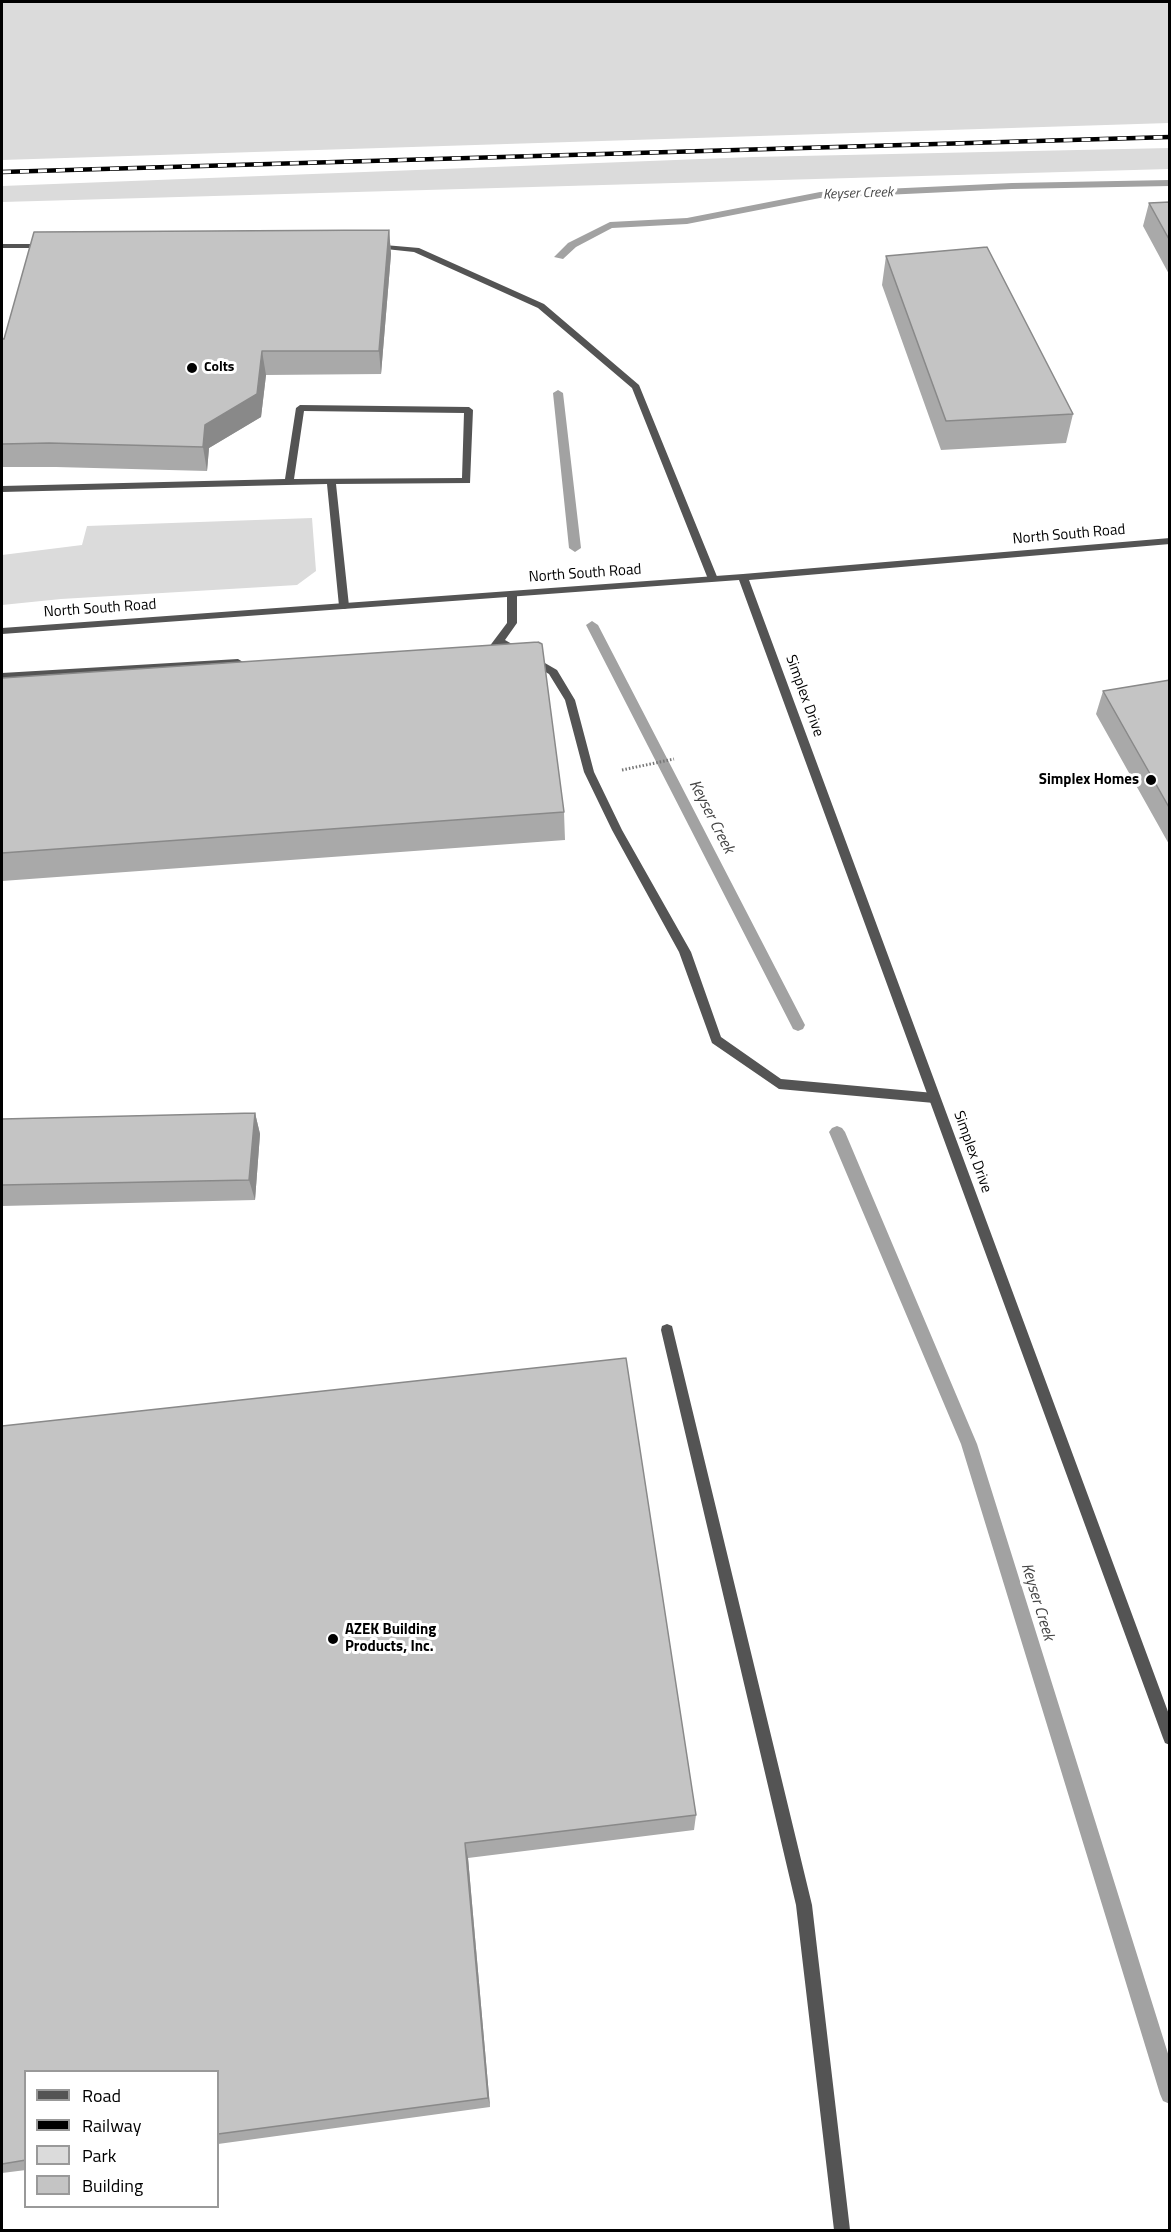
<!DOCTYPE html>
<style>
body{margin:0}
#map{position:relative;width:1171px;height:2232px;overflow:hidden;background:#fff;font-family:"Titillium Web",sans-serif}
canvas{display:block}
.frame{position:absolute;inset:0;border:3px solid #000;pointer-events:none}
.legend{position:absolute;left:24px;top:2070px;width:195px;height:138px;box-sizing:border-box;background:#fff;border:2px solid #999;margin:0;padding:8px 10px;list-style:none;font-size:18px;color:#000}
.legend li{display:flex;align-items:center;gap:12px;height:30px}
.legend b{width:30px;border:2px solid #999}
</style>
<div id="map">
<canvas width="1171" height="2232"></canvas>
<div class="frame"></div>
<ul class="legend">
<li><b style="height:8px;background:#545454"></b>Road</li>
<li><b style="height:8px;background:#000"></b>Railway</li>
<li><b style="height:16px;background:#dbdbdb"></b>Park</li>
<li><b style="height:16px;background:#c4c4c4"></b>Building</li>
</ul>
</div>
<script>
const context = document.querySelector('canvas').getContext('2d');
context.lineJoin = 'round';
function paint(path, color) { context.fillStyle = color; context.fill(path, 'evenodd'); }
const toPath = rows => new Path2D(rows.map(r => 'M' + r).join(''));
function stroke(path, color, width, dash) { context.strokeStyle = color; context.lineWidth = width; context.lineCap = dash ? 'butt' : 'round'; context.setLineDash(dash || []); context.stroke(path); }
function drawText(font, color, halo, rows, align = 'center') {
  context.font = font + ' "Titillium Web",sans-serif'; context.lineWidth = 6; context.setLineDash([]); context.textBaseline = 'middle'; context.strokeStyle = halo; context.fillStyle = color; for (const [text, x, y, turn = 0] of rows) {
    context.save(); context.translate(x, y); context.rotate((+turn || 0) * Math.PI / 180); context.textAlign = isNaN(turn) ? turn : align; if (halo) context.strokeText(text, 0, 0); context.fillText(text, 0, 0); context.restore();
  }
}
const green = toPath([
 [2,2,1169,2,1169,123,2,160],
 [1170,148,1169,169,2,202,2,186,753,157],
 [312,518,316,571,297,585,61,599,2,605,2,555,82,545,87,526]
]);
const stream = toPath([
 [1170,180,1170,186,1012,189,820,198,687,224,612,228,576,247,563,259,554,257,568,243,610,222,687,218,820,192,1012,183,1170,180],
 [558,390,563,393,581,548,575,552,569,548,553,393,558,390],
 [592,621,598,625,805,1025,803,1029,798,1031,793,1029,791,1025,586,625,592,621],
 [837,1126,842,1128,845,1132,977,1444,1170,2060,1170,2104,1163,2101,1160,2094,961,1444,829,1132,832,1128,837,1126]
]);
const path = toPath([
 [622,770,674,759]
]);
const service = toPath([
 [2,244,44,244,48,246,44,248,2,248,2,244],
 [373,244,419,248,544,304,639,385,718,579,716,581,710,581,708,579,632,388,538,308,414,252,376,248,372,246,373,244],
 [300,405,469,407,473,410,470,483,336,484,349,606,347,608,344,609,339,606,327,484,2,492,2,486,285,479,296,408,300,405],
 [304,411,464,413,462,478,294,479,304,411],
 [512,591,517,594,517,623,505,640,557,670,575,700,594,772,622,830,691,952,721,1037,781,1079,934,1093,938,1095,940,1098,938,1101,934,1103,779,1089,712,1043,679,952,612,830,584,772,565,700,549,674,500,646,494,650,489,647,507,623,507,594,512,591],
 [238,659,243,662,242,664,2,679,2,673,238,659],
 [667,1324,672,1326,673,1330,812,1905,850,2230,834,2230,796,1905,661,1330,662,1326,667,1324]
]);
const minor = toPath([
 [1170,538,1170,544,749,580,1170,1717,1170,1745,1165,1743,1163,1738,739,580,2,634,2,628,743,574,1170,538]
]);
const rail = toPath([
 [2,172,1170,137]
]);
const wall = toPath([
 [1170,202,1170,276,1143,226,1149,203],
 [389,230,391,254,381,374,266,375,261,417,209,448,207,471,56,467,2,467,2,339],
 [886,256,1073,414,1066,443,941,450,882,285],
 [2,678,564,812,565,840,2,881],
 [1170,680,1170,846,1096,714,1103,691],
 [255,1113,260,1134,255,1200,2,1206,2,1119],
 [2,1426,696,1815,694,1830,468,1858,490,2107,218,2144,218,2072,26,2072,26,2170,2,2173]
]);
const shadedWall = toPath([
 [389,230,391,254,381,374,379,351],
 [262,351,266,375,261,417,209,448,207,471,203,447,205,425],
 [255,1113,260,1134,255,1200,249,1180],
 [465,1843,468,1858,490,2107,488,2098]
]);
const building = toPath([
 [1170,202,1170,241,1149,203,1170,202],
 [389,230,379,351,262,351,257,394,205,425,203,447,49,443,2,444,2,339,4,339,34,232,389,230],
 [987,247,1073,414,946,421,886,256,987,247],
 [538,642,542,644,564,812,2,853,2,678,538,642],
 [1170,680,1170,809,1103,691,1170,680],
 [255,1113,249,1180,2,1185,2,1119,255,1113],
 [626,1358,696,1815,465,1843,488,2098,218,2134,218,2072,26,2072,26,2160,2,2164,2,1426,626,1358]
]);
const markers = [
 [192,368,6,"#000"],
 [1151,780,6,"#000"],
 [333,1639,6,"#000"]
];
const farWaternames = [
 ["Keyser Creek",858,194,-2]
];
const farPoinames = [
 ["Colts",204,368]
];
const streetNames = [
 ["North South Road",1069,535,-5],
 ["North South Road",585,574,-4],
 ["North South Road",100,609,-4],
 ["Simplex Drive",804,696,70],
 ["Simplex Drive",972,1152,70]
];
const poiNames = [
 ["Simplex Homes",1139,780],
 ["AZEK Building",345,1630,"left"],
 ["Products, Inc.",345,1647,"left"]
];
const waterNames = [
 ["Keyser Creek",711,817,63],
 ["Keyser Creek",1037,1602,73]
];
paint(green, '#dbdbdb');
paint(stream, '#a2a2a2');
stroke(path, '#767676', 3, [1.5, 2]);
paint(service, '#545454');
paint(minor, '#545454');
stroke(rail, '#000', 4.5);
stroke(rail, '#fff', 3, [9]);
paint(wall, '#a9a9a9');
paint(shadedWall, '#898989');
paint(building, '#c4c4c4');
stroke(building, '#898989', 1.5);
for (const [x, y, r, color] of markers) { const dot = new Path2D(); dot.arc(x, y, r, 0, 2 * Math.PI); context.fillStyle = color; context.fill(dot); stroke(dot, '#fff', 2); }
drawText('italic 14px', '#434343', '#fff', farWaternames);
drawText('bold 14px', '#000', '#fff', farPoinames, 'left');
drawText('15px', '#000', '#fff', streetNames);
drawText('bold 15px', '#000', '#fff', poiNames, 'right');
drawText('italic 16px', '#434343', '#fff', waterNames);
</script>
